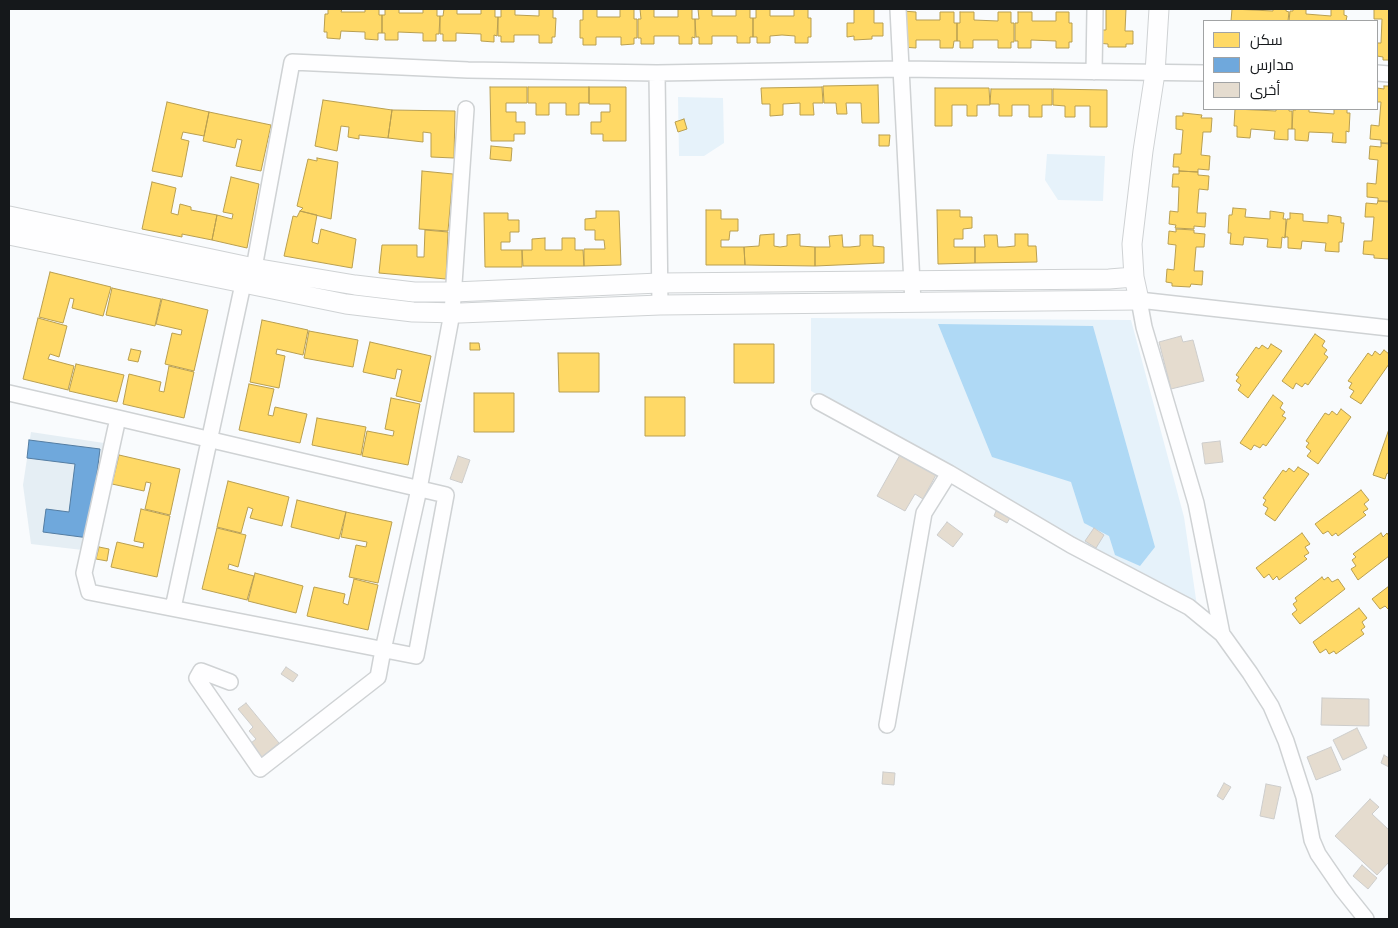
<!DOCTYPE html>
<meta charset="utf-8">
<style>
body{margin:0}
#map{position:relative;width:1398px;height:928px;overflow:hidden;background:#f9fbfd;font-family:Lato,Cairo,sans-serif}
canvas{display:block}
.frame{position:absolute;inset:0;border:10px solid #15181b;pointer-events:none}
.legend{position:absolute;left:1203px;top:20px;width:175px;height:90px;box-sizing:border-box;background:#fff;border:1px solid #a1a3a4;margin:0;padding:6px 9px;list-style:none;font-size:15px;color:#15181b}
.legend li{display:flex;align-items:center;gap:10px;height:25px}
.legend b{width:25px;border:1px solid #a1a3a4}
</style>
<div id="map">
<canvas width="1398" height="928"></canvas>
<div class="frame"></div>
<ul class="legend">
<li><b style="height:14px;background:#ffd966"></b>سكن</li>
<li><b style="height:14px;background:#6fa8dc"></b>مدارس</li>
<li><b style="height:14px;background:#e5dccf"></b>أخرى</li>
</ul>
</div>
<script>
const context = document.querySelector('canvas').getContext('2d');
context.lineJoin = 'round';
function paint(path, color) { context.fillStyle = color; context.fill(path, 'evenodd'); }
const toPath = rows => new Path2D(rows.map(r => 'M' + r).join(''));
function stroke(path, color, width, dash) { context.strokeStyle = color; context.lineWidth = width; context.lineCap = dash ? 'butt' : 'round'; context.setLineDash(dash || []); context.stroke(path); }
const built = toPath([
 [31,432,104,443,91,551,31,544,23,485]
]);
const green = toPath([
 [678,97,723,98,724,143,704,156,679,156],
 [1047,154,1105,156,1103,201,1058,200,1045,180],
 [811,318,1131,320,1184,517,1197,606,811,391]
]);
const forest = toPath([
 [938,324,1093,326,1155,547,1140,566,1115,555,1109,536,1084,523,1071,482,992,457]
]);
const homes = toPath([
 [328,9,342,9,341,12,365,12,365,9,379,9,379,15,382,15,382,33,378,33,378,40,365,39,365,32,341,31,340,39,327,38,327,32,324,32,325,14,328,14,328,9],
 [385,9,399,9,399,13,423,13,423,9,437,9,437,16,440,16,439,34,436,34,436,41,423,41,423,33,398,32,398,40,385,40,385,33,382,33,382,15,385,15,385,9],
 [444,9,457,9,457,14,481,14,481,9,495,9,495,17,498,17,497,36,494,35,494,42,481,41,481,34,456,33,456,41,443,41,443,34,440,34,440,16,443,16,444,9],
 [501,9,515,9,515,15,539,16,539,9,553,9,553,18,556,18,555,37,552,37,552,43,539,43,539,35,514,35,514,42,501,42,501,36,498,36,498,17,501,17,501,9],
 [583,9,597,9,597,17,620,17,620,9,634,9,634,19,637,19,637,38,634,38,634,44,621,45,621,37,596,37,596,45,583,45,583,38,580,38,580,20,583,20,583,9],
 [640,9,654,9,654,17,678,17,678,9,692,9,692,19,695,19,695,38,692,37,692,44,679,44,679,36,654,36,654,44,641,44,641,38,638,38,638,19,641,19,640,9],
 [698,9,712,9,712,16,736,16,736,9,750,9,750,18,753,18,753,37,750,37,750,43,737,43,737,36,712,36,712,44,699,44,699,37,696,37,695,19,699,19,698,9],
 [756,9,770,9,770,16,794,16,794,9,808,9,808,18,811,18,811,37,808,37,808,43,795,43,795,36,782,35,770,36,770,43,757,43,757,37,753,37,753,18,756,18,756,9],
 [854,9,874,9,874,23,883,23,883,36,872,36,872,39,854,40,854,36,847,37,847,23,854,23,854,9],
 [1106,9,1126,9,1125,31,1133,31,1133,44,1126,44,1126,47,1108,47,1108,44,1097,43,1097,30,1106,30,1106,9],
 [1232,9,1273,11,1273,9,1286,9,1286,11,1289,12,1288,21,1231,21,1232,9],
 [1293,9,1306,9,1306,14,1331,16,1331,9,1344,9,1344,15,1347,16,1346,21,1289,21,1290,11,1293,11,1293,9],
 [1374,9,1389,9,1389,60,1383,60,1383,57,1377,56,1377,43,1381,43,1382,19,1374,19,1374,9],
 [902,11,916,12,916,20,940,20,940,12,954,12,954,23,957,23,957,41,954,41,953,48,940,48,940,40,916,40,916,48,902,47,902,11],
 [960,12,974,12,974,20,998,21,998,12,1011,12,1011,23,1014,23,1014,42,1011,42,1011,48,998,48,998,40,973,40,973,48,960,48,960,41,957,41,957,23,960,23,960,12],
 [1018,12,1032,12,1032,21,1056,21,1056,12,1069,12,1069,23,1072,23,1072,42,1069,42,1069,48,1056,48,1056,41,1031,40,1031,48,1018,48,1018,41,1015,41,1015,23,1018,23,1018,12],
 [878,85,879,123,862,123,861,103,846,103,847,114,837,114,836,103,824,103,823,86,878,85],
 [1384,86,1389,86,1389,143,1381,143,1381,140,1370,139,1371,125,1379,126,1381,102,1377,102,1377,88,1384,89,1384,86],
 [490,87,527,87,527,103,506,103,506,112,516,112,516,122,525,122,525,134,514,134,514,141,491,141,490,87],
 [528,87,589,87,589,103,579,103,579,115,566,115,566,103,549,103,549,115,536,115,536,103,528,103,528,87],
 [589,87,626,87,626,141,603,141,603,134,591,134,591,122,601,122,601,112,610,112,610,104,589,104,589,87],
 [822,87,823,103,813,103,814,115,800,115,800,103,783,104,783,115,770,116,770,104,762,104,761,88,822,87],
 [935,88,989,88,990,105,977,105,977,116,967,116,967,105,952,105,952,126,935,126,935,88],
 [991,89,1052,89,1052,105,1042,105,1042,117,1029,117,1029,105,1012,105,1012,116,999,116,999,104,990,104,991,89],
 [1053,89,1107,90,1107,127,1090,127,1090,106,1075,106,1075,117,1065,117,1065,106,1053,105,1053,89],
 [323,100,392,110,388,138,359,135,359,139,348,137,349,127,341,126,337,151,315,146,323,100],
 [167,102,209,112,204,136,183,132,181,139,189,141,182,177,152,171,167,102],
 [1235,109,1276,111,1276,109,1289,109,1289,111,1292,111,1292,129,1288,129,1288,140,1274,139,1275,131,1251,129,1250,138,1237,137,1237,126,1234,126,1235,109],
 [1296,109,1309,109,1309,112,1334,114,1334,109,1347,109,1347,113,1350,113,1349,132,1346,131,1346,143,1332,142,1333,133,1309,132,1308,141,1295,140,1295,129,1292,129,1293,110,1296,110,1296,109],
 [392,110,455,111,454,158,431,157,431,133,423,132,423,142,388,138,392,110],
 [209,112,271,125,261,171,236,166,242,140,237,139,235,148,203,141,209,112],
 [1183,113,1202,115,1201,118,1212,118,1211,132,1203,132,1201,155,1210,156,1209,170,1198,169,1198,172,1179,171,1179,167,1173,167,1174,154,1181,154,1183,130,1176,129,1176,116,1183,116,1183,113],
 [684,119,687,129,678,132,675,122,684,119],
 [879,135,890,135,889,146,879,146,879,135],
 [1381,143,1389,144,1389,201,1378,201,1378,198,1367,197,1367,183,1376,184,1378,160,1369,159,1370,146,1381,147,1381,143],
 [491,146,512,148,511,161,490,159,491,146],
 [317,158,338,162,331,219,300,211,303,208,297,206,308,159,317,161,317,158],
 [422,171,453,174,448,231,419,229,422,171],
 [1179,171,1198,172,1198,175,1209,176,1208,190,1199,189,1197,213,1206,213,1205,227,1194,226,1194,229,1175,228,1176,225,1169,224,1170,211,1178,212,1179,187,1172,187,1173,174,1179,174,1179,171],
 [231,177,259,184,247,248,212,240,217,215,232,219,233,214,223,212,231,177],
 [152,182,176,188,171,213,178,215,180,204,191,207,191,210,217,215,212,240,182,234,182,237,142,229,152,182],
 [1378,201,1389,202,1389,259,1374,258,1374,255,1363,254,1364,241,1372,241,1374,217,1365,217,1366,203,1377,204,1378,201],
 [1233,208,1246,209,1245,217,1270,219,1270,211,1284,213,1283,219,1286,219,1285,238,1282,237,1281,248,1267,247,1268,239,1244,237,1243,245,1230,244,1231,233,1228,233,1229,215,1232,215,1233,208],
 [706,210,721,210,721,219,738,219,738,231,730,231,729,240,721,240,721,247,744,247,745,265,706,265,706,210],
 [937,210,960,210,960,217,972,217,972,228,963,229,963,239,954,239,954,247,975,247,975,263,938,264,937,210],
 [300,211,317,215,312,242,318,244,321,229,356,239,352,268,284,256,293,216,297,217,300,211],
 [596,211,619,211,621,265,584,266,584,249,605,249,604,240,595,240,595,230,585,230,585,219,596,218,596,211],
 [484,213,508,213,508,220,519,220,519,232,510,232,510,242,501,242,501,250,522,250,522,267,485,267,484,213],
 [1290,213,1303,214,1303,221,1328,223,1328,215,1341,217,1341,223,1344,223,1342,242,1339,242,1339,252,1325,251,1326,243,1302,241,1301,249,1288,248,1288,237,1285,237,1287,219,1290,219,1290,213],
 [1176,229,1194,230,1194,233,1205,234,1204,247,1196,247,1194,271,1203,271,1202,285,1191,284,1190,287,1172,286,1172,283,1166,282,1167,269,1174,270,1176,245,1168,244,1169,231,1176,232,1176,229],
 [425,230,448,232,446,279,379,273,382,245,417,245,417,257,424,257,425,230],
 [774,234,774,246,780,247,787,246,787,235,800,234,800,246,815,247,815,266,745,265,744,247,759,246,760,235,774,234],
 [1015,234,1028,234,1028,246,1036,246,1037,262,975,263,975,247,985,247,984,235,997,235,998,247,1005,247,1015,246,1015,234],
 [842,235,843,247,850,247,860,246,860,235,873,235,873,246,884,247,884,263,815,266,815,247,830,247,829,236,842,235],
 [545,238,545,250,562,250,562,238,575,238,575,250,583,250,584,266,523,266,522,250,532,250,532,239,545,238],
 [50,272,111,287,103,316,72,308,74,299,70,298,63,323,39,317,50,272],
 [112,288,161,299,155,326,106,315,112,288],
 [162,299,208,310,194,371,165,364,172,333,181,335,182,330,156,324,162,299],
 [38,318,67,326,59,357,50,354,48,359,74,366,68,390,23,379,38,318],
 [262,320,308,330,303,355,277,349,276,354,285,356,279,388,250,382,262,320],
 [309,331,358,340,353,367,304,358,309,331],
 [1315,334,1325,341,1322,346,1327,350,1324,354,1328,357,1308,385,1305,383,1302,387,1296,383,1293,389,1282,381,1315,334],
 [370,342,431,356,421,402,396,396,402,370,397,369,395,379,363,372,370,342],
 [470,343,479,343,480,350,470,350,470,343],
 [734,344,774,344,774,383,734,383,734,344],
 [1271,344,1282,351,1248,398,1238,390,1241,385,1236,381,1239,377,1236,375,1256,347,1259,349,1262,345,1268,349,1271,344],
 [131,349,141,351,138,362,128,360,131,349],
 [1384,350,1389,354,1389,364,1361,404,1350,397,1354,391,1349,388,1352,383,1348,381,1368,353,1372,356,1375,351,1380,355,1384,350],
 [558,353,599,353,599,392,559,392,558,353],
 [76,364,124,375,117,402,69,391,76,364],
 [169,366,194,372,184,418,123,404,129,374,161,382,159,391,164,392,169,366],
 [249,384,274,389,268,415,273,416,275,407,307,414,300,443,239,430,249,384],
 [474,393,514,393,514,432,474,432,474,393],
 [1273,395,1283,403,1280,408,1285,412,1282,416,1286,418,1266,446,1263,444,1260,448,1254,445,1251,450,1240,443,1273,395],
 [645,397,685,397,685,436,645,436,645,397],
 [391,398,420,404,408,465,362,456,367,431,393,436,394,431,385,429,391,398],
 [1341,409,1351,417,1318,464,1307,456,1311,451,1306,447,1309,443,1306,441,1325,413,1329,415,1332,411,1337,415,1341,409],
 [317,418,366,427,361,455,312,445,317,418],
 [1389,429,1389,474,1387,473,1385,479,1373,475,1389,429],
 [119,455,180,469,170,515,145,509,151,483,146,482,144,491,112,484,119,455],
 [1298,467,1309,474,1275,521,1265,514,1268,508,1263,505,1266,500,1263,498,1283,470,1286,472,1289,468,1294,472,1298,467],
 [228,481,289,497,282,526,250,518,253,509,248,507,241,533,217,527,228,481],
 [1361,490,1369,500,1364,504,1368,509,1363,512,1366,515,1338,536,1336,533,1332,536,1328,531,1323,534,1315,524,1361,490],
 [297,500,346,512,339,539,291,527,297,500],
 [141,509,170,516,157,577,111,567,117,542,143,548,144,543,134,541,141,509],
 [346,512,392,522,378,583,349,577,356,545,366,547,367,542,341,537,346,512],
 [217,528,246,535,238,567,229,564,228,569,254,576,247,600,202,589,217,528],
 [1302,533,1310,544,1305,547,1309,553,1304,556,1307,559,1279,580,1277,576,1273,580,1269,574,1264,578,1256,568,1302,533],
 [1381,533,1383,537,1387,533,1389,536,1389,556,1358,580,1351,569,1356,566,1352,560,1356,557,1353,554,1381,533],
 [99,547,109,549,107,561,96,559,99,547],
 [255,573,303,586,296,613,248,601,255,573],
 [1322,577,1324,580,1328,577,1332,582,1338,579,1345,589,1300,624,1292,614,1297,610,1293,604,1297,601,1295,598,1322,577],
 [354,579,378,585,368,630,307,616,314,587,345,594,343,603,348,605,354,579],
 [1389,586,1389,610,1385,606,1380,609,1372,599,1389,586],
 [1359,608,1367,618,1362,622,1365,627,1361,630,1364,634,1336,654,1334,651,1329,654,1326,649,1320,653,1313,642,1359,608]
]);
const schools = toPath([
 [29,440,100,449,89,538,43,532,46,509,69,512,75,464,27,458,29,440]
]);
const building = toPath([
 [1181,336,1183,342,1193,340,1204,381,1171,389,1159,342,1181,336],
 [1220,441,1223,462,1205,464,1202,443,1220,441],
 [901,453,937,473,923,499,915,494,905,511,877,496,901,453],
 [458,456,470,460,462,483,450,479,458,456],
 [996,511,1010,518,1007,523,994,516,996,511],
 [947,522,963,534,953,547,937,535,947,522],
 [1094,528,1104,535,1096,548,1085,541,1094,528],
 [286,667,298,675,293,682,281,674,286,667],
 [1322,698,1369,699,1369,726,1321,725,1322,698],
 [246,703,279,743,257,761,246,747,256,739,249,731,253,727,238,709,246,703],
 [1357,728,1367,748,1343,760,1333,740,1357,728],
 [1331,747,1341,770,1316,780,1307,757,1331,747],
 [1384,755,1389,758,1389,767,1381,763,1384,755],
 [883,772,895,773,894,785,882,784,883,772],
 [1224,783,1231,787,1223,800,1217,796,1224,783],
 [1266,784,1281,787,1274,819,1260,816,1266,784],
 [1370,799,1379,807,1372,814,1389,830,1389,862,1377,875,1335,836,1370,799],
 [1362,865,1377,878,1368,889,1353,876,1362,865]
]);
const minor = toPath([
 [898,9,913,303],
 [1094,72,1095,9],
 [657,73,660,305],
 [1377,73,1389,74],
 [9,393,118,418,446,495,416,656,89,592,84,573,118,418],
 [819,402,949,473,1071,545,1189,607,1222,634],
 [173,608,243,284,254,268,292,62,468,70,657,73,901,69,1204,73],
 [230,682,201,671,197,678,260,769,378,677,383,650,419,489,452,313,466,109],
 [887,725,924,513,949,473],
 [1366,919,1342,889,1318,854,1312,840,1304,797,1286,741,1271,706,1250,673,1222,634,1196,503,1144,327,1139,300,1389,328]
]);
const tertiary = toPath([
 [9,216,254,268,355,285,414,292,454,292,659,283,1109,279,1134,277],
 [9,235,346,304,413,312,460,313,660,305,1139,300,1134,277,1132,244,1143,151,1155,73,1159,9]
]);
paint(built, '#e5eef4');
paint(green, '#e6f2fa');
paint(forest, '#afd9f5');
paint(homes, '#ffd966');
stroke(homes, '#b99f50', 1);
paint(schools, '#6fa8dc');
stroke(schools, '#547da2', 1);
paint(building, '#e5dccf');
stroke(building, '#cdcdcc', 1);
stroke(minor, '#cfd2d4', 18);
stroke(tertiary, '#cfd2d4', 21);
stroke(minor, '#fefeff', 15);
stroke(tertiary, '#fefeff', 19);
</script>
